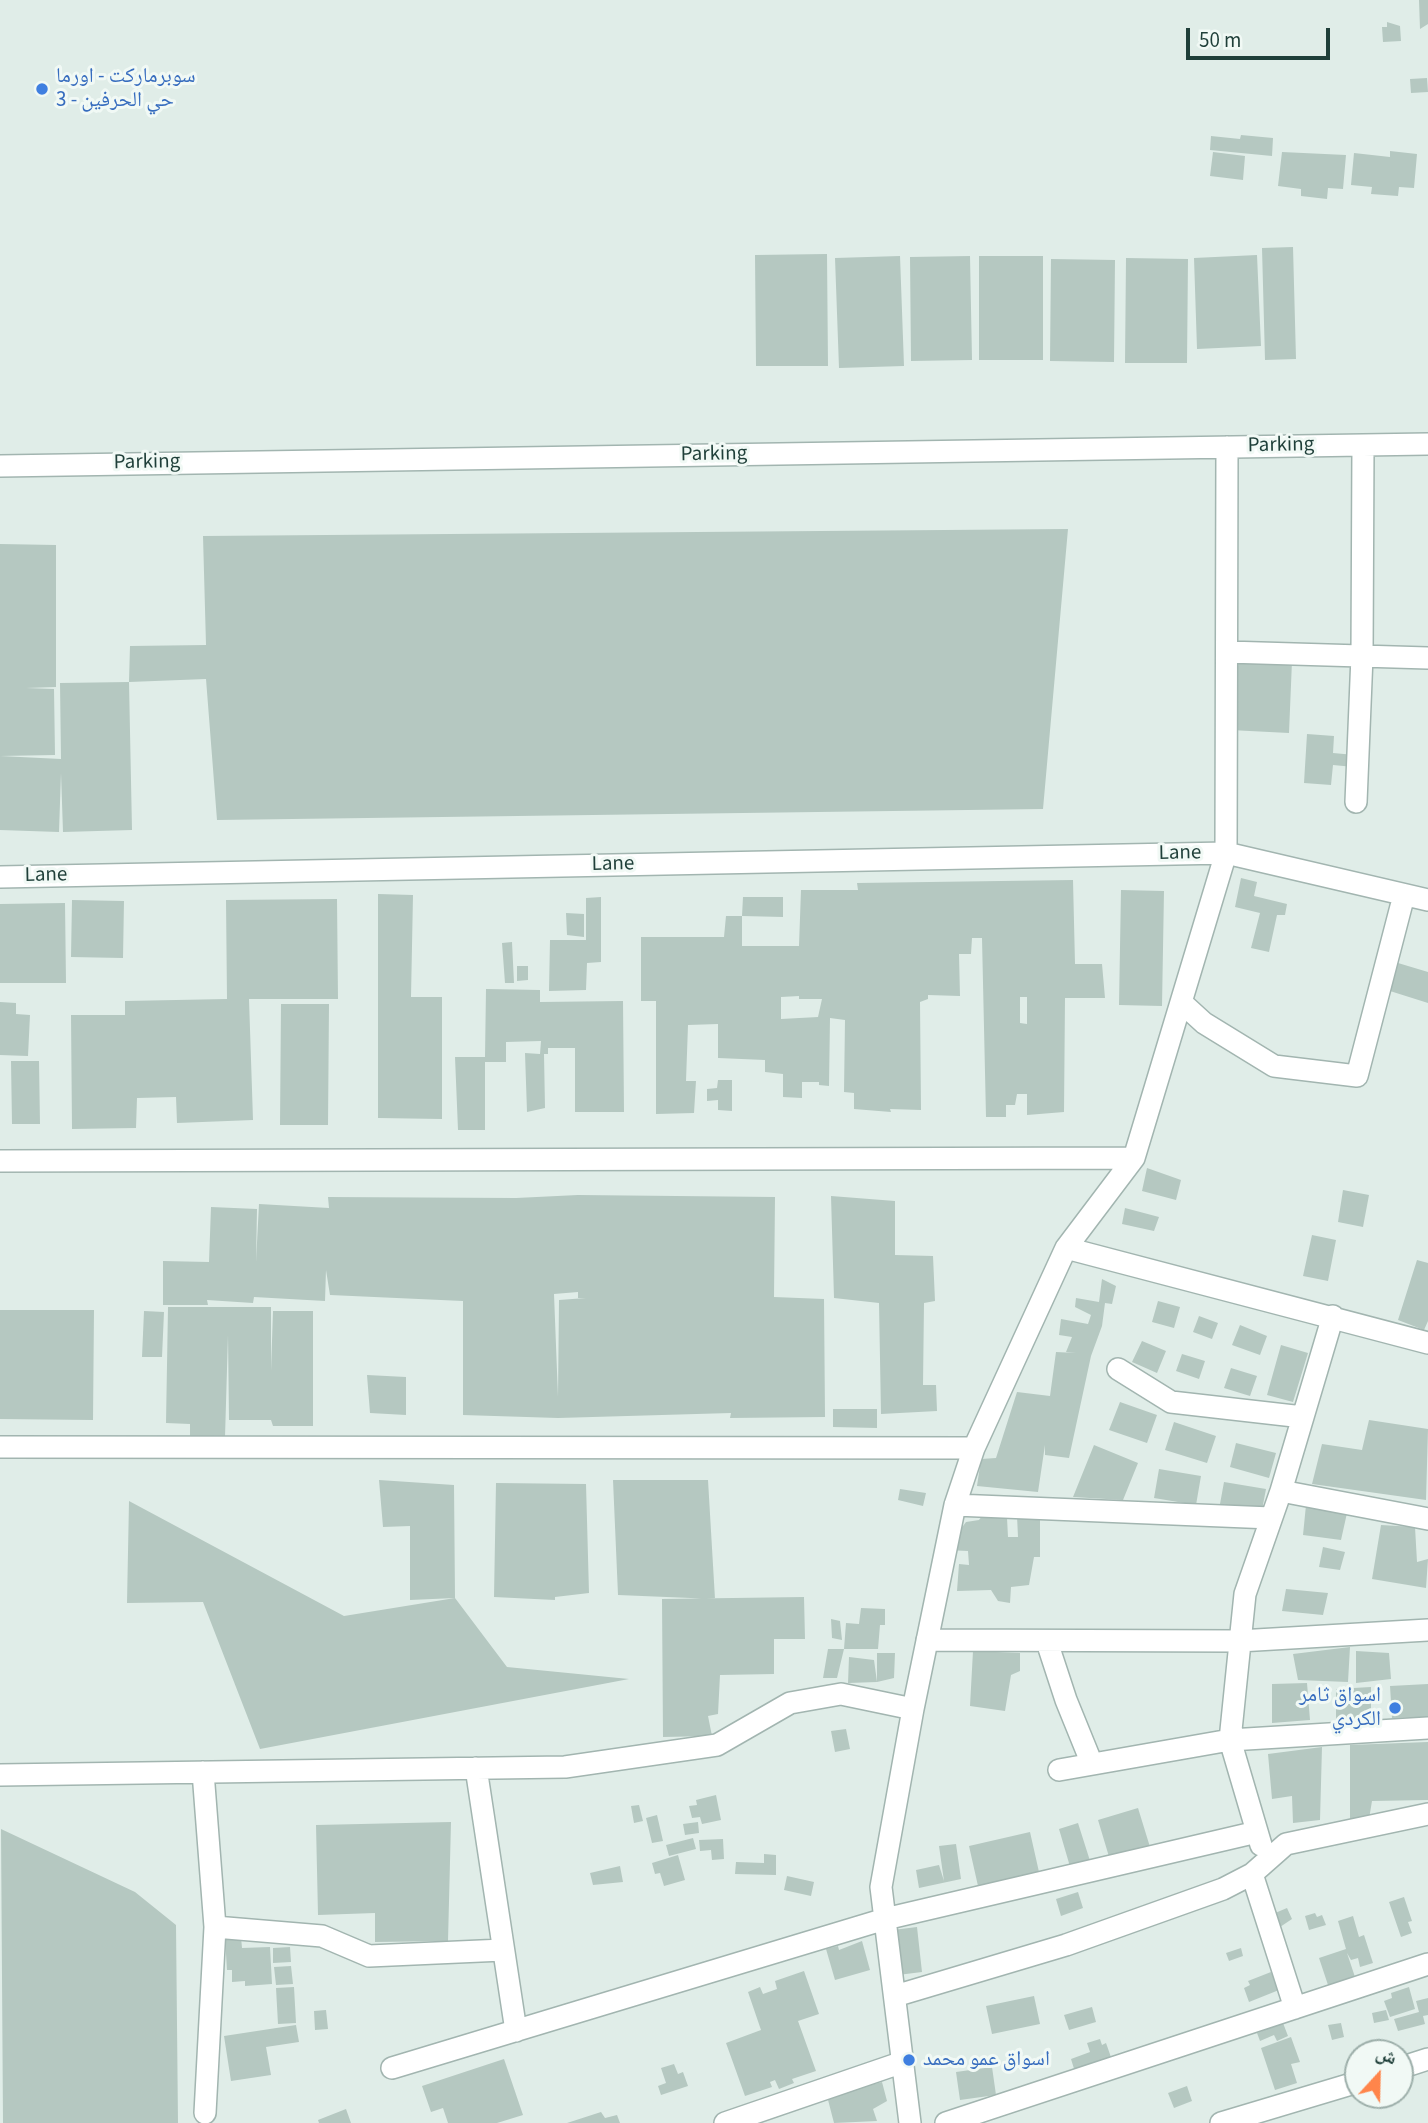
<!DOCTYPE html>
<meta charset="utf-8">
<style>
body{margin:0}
#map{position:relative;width:1428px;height:2123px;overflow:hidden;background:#e0ede8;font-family:"Source Sans 3","Noto Naskh Arabic",sans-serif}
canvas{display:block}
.north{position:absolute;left:1344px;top:2039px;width:70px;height:70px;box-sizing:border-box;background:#f1f9f5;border:2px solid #9dafaa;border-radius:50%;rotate:22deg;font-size:19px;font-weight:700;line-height:28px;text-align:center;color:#1f3f39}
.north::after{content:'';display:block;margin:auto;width:24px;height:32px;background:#ff854b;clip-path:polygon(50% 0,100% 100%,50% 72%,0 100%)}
.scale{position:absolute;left:1186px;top:28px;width:144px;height:32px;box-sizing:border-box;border:4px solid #1f3f39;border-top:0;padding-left:9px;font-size:21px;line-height:24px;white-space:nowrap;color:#1f3f39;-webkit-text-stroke:5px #f1f9f5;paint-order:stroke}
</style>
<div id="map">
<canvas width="1428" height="2123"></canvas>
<div class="north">ش</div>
<div class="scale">50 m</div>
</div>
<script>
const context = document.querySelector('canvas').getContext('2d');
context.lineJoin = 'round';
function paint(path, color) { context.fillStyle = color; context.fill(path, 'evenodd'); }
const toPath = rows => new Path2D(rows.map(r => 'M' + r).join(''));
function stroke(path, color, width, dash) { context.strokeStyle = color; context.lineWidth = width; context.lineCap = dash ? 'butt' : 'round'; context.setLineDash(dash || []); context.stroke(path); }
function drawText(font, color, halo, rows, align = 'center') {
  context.font = font + ' "Source Sans 3","Noto Naskh Arabic",sans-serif'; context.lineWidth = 6; context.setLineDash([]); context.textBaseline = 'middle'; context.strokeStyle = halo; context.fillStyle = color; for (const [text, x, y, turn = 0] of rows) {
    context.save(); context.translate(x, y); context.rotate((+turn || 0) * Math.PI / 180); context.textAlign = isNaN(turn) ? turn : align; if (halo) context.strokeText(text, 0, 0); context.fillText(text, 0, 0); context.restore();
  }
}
const building = toPath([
 [1419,0,1428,0,1428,24,1420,29],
 [1387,22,1400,26,1401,41,1383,42,1382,27,1387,27],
 [1427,78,1428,92,1411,93,1410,79],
 [1241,135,1273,138,1272,156,1210,150,1211,136,1240,139],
 [1390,151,1417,154,1414,188,1399,187,1398,196,1371,194,1372,187,1351,185,1354,153,1390,157],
 [1213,152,1245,156,1243,180,1210,176],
 [1282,152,1346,155,1343,189,1328,188,1327,199,1301,196,1301,189,1278,186],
 [1293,247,1296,359,1265,360,1262,248],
 [827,254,828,366,756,366,755,255],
 [1257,255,1261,346,1197,349,1194,258],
 [900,256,904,366,839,368,835,258],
 [970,256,972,360,911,361,910,257],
 [979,256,1043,256,1043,360,979,360],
 [1126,258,1188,259,1187,363,1125,363],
 [1051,259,1115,260,1114,362,1050,361],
 [1068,529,1043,809,217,820,206,679,129,682,132,830,63,832,61,773,59,832,0,830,0,756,61,759,60,683,129,682,130,646,206,645,203,536],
 [0,544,56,545,56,687,26,688,54,689,55,755,0,756],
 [1239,658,1292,661,1289,733,1230,730],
 [1307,734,1334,736,1333,753,1355,755,1354,767,1333,765,1331,785,1304,783],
 [1241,878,1257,882,1254,896,1287,904,1285,915,1277,915,1269,952,1251,948,1260,913,1235,907],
 [1073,880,1075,964,1102,964,1105,998,1065,998,1064,1112,1027,1115,1027,1094,1017,1094,1015,1105,1006,1105,1006,1117,986,1117,982,938,972,938,971,954,959,954,960,996,928,995,928,999,920,1002,921,1110,890,1109,891,1112,854,1109,854,1093,844,1092,845,1020,830,1018,829,1086,819,1085,819,1082,802,1082,802,1098,783,1097,783,1074,765,1072,765,1060,718,1058,718,1024,688,1025,686,1081,696,1081,694,1113,656,1114,656,1001,641,1001,641,937,724,937,726,916,742,916,742,946,799,946,801,890,858,890,857,883],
 [799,996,799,999,822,999,818,1017,781,1019,781,997],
 [1020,997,1027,997,1027,1024,1020,1023],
 [1121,890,1164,891,1162,1006,1119,1005],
 [378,894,413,895,411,997,442,997,442,1119,378,1118],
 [601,897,601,962,587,963,586,990,549,991,550,940,586,940,586,898],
 [743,897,783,897,783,917,742,916],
 [337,899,338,999,249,999,253,1120,177,1123,176,1097,137,1098,136,1128,72,1129,71,1015,125,1015,125,1001,227,999,226,900],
 [72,900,124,901,123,958,71,957],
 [65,903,66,983,0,983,0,904],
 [566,913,584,914,584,937,567,935],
 [512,942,514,983,505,983,502,943],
 [1398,963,1428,972,1428,1003,1390,991],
 [517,966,528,966,528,980,517,981],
 [486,989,540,990,540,1002,623,1001,624,1112,575,1112,575,1048,548,1048,548,1054,544,1054,545,1108,527,1112,525,1053,540,1054,541,1041,506,1042,506,1062,485,1062,485,1130,458,1130,455,1057,485,1057],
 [0,1002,16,1003,16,1014,30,1015,28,1056,0,1055],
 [281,1004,329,1004,328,1125,280,1125],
 [11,1061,39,1061,40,1124,12,1124],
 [718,1080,732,1080,732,1111,718,1110,718,1100,707,1101,707,1089,717,1088],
 [1147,1168,1181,1180,1176,1200,1142,1191],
 [1343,1190,1369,1195,1363,1227,1338,1222],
 [578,1195,775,1197,774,1297,824,1299,825,1417,730,1418,731,1413,558,1418,463,1415,463,1301,330,1295,326,1270,325,1301,254,1297,253,1303,207,1300,208,1305,163,1305,163,1261,209,1262,211,1207,257,1209,256,1262,259,1204,329,1208,328,1197,516,1198],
 [578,1292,578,1298,586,1298,559,1300,558,1397,554,1294],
 [831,1196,895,1201,895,1255,933,1256,935,1301,924,1303,923,1385,936,1385,937,1411,881,1414,879,1303,834,1298],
 [1125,1208,1159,1217,1154,1231,1122,1224],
 [1312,1235,1336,1240,1328,1281,1303,1276],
 [1417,1260,1428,1263,1428,1321,1424,1330,1398,1320],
 [1102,1279,1116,1286,1112,1304,1105,1303,1102,1326,1091,1356,1069,1458,1045,1455,1045,1445,1038,1492,977,1486,981,1459,996,1458,1017,1392,1050,1396,1056,1352,1076,1353,1066,1352,1072,1337,1059,1335,1061,1319,1088,1324,1091,1315,1075,1307,1076,1298,1099,1302],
 [1158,1301,1180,1307,1174,1328,1152,1322],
 [168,1307,271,1307,271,1371,273,1311,313,1311,313,1426,273,1426,271,1420,229,1420,228,1335,225,1437,190,1437,190,1424,166,1423],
 [0,1310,94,1310,93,1420,0,1419],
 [144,1311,164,1312,162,1357,142,1357],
 [1199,1316,1218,1323,1212,1339,1193,1332],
 [1240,1325,1267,1336,1260,1355,1232,1345],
 [1142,1341,1166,1351,1157,1373,1132,1362],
 [1281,1345,1308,1353,1293,1402,1267,1395],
 [1182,1354,1205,1361,1199,1379,1176,1371],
 [1231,1368,1257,1376,1250,1396,1224,1388],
 [367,1375,406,1377,406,1415,370,1413],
 [1120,1402,1157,1415,1147,1443,1109,1430],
 [833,1409,877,1409,877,1428,833,1427],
 [1369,1420,1428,1429,1426,1500,1312,1484,1322,1444,1362,1450],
 [1174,1422,1216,1436,1207,1463,1165,1450],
 [1236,1443,1276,1453,1269,1478,1230,1467],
 [1094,1445,1138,1463,1123,1500,1073,1497],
 [1159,1469,1201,1476,1196,1505,1154,1498],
 [379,1480,454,1485,455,1598,507,1667,629,1679,260,1749,203,1602,127,1603,129,1501,344,1616,455,1598,410,1600,410,1526,383,1527],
 [613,1480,708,1480,715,1599,618,1595],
 [1224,1482,1266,1489,1262,1510,1220,1504],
 [496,1483,586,1484,589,1593,555,1597,555,1600,494,1597],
 [900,1489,926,1493,923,1506,898,1500],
 [1306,1505,1347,1513,1341,1540,1303,1535],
 [986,1511,1007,1518,1008,1537,1018,1537,1017,1516,1040,1516,1040,1557,1034,1557,1029,1585,1011,1587,1010,1603,998,1601,991,1590,957,1591,959,1564,969,1565,968,1551,945,1550,966,1522,979,1520],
 [1381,1525,1415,1527,1417,1562,1428,1559,1426,1588,1372,1579],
 [1323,1547,1345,1552,1340,1570,1319,1567],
 [1286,1589,1328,1593,1323,1615,1282,1611],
 [804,1597,805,1639,774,1639,774,1674,720,1675,718,1714,708,1716,712,1736,663,1737,662,1599],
 [861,1608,885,1609,885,1625,880,1625,878,1649,844,1649,846,1623,859,1624],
 [831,1619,840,1621,842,1640,832,1638],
 [1350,1647,1348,1682,1298,1680,1293,1654],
 [828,1649,844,1649,837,1678,823,1678],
 [973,1651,1020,1653,1020,1671,1011,1675,1005,1711,970,1706],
 [1356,1651,1389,1653,1391,1679,1356,1683],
 [877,1653,895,1653,894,1678,877,1682],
 [849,1657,874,1660,877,1682,848,1683],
 [1307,1683,1310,1720,1272,1723,1272,1684],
 [1428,1684,1428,1717,1392,1718,1390,1686],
 [1371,1687,1371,1718,1336,1719,1336,1689],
 [846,1729,850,1749,835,1752,831,1731],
 [1428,1742,1428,1800,1372,1801,1369,1819,1350,1820,1350,1745],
 [1322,1747,1320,1820,1293,1823,1292,1796,1272,1799,1268,1754],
 [716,1795,721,1820,702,1824,700,1817,692,1818,689,1806,697,1805,696,1800],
 [639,1805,643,1821,634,1823,631,1806],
 [1138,1808,1150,1847,1110,1860,1098,1820],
 [657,1815,663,1841,652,1843,646,1818],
 [451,1822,448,1941,375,1942,375,1913,318,1915,316,1825],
 [698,1822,699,1833,685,1835,683,1824],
 [1078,1823,1091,1864,1071,1870,1059,1829],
 [1,1829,135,1892,176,1925,178,2123,3,2123],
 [1030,1832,1039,1872,978,1886,969,1846],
 [693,1838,696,1849,669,1856,666,1845],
 [723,1839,724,1859,712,1860,711,1850,700,1851,699,1840],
 [956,1844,961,1879,919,1888,916,1870,939,1865,944,1881,939,1846],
 [764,1854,776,1855,776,1875,735,1874,736,1862,764,1863],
 [678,1855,685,1880,664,1886,660,1873,655,1874,652,1863],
 [620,1866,623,1882,593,1885,590,1873],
 [787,1876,814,1882,811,1896,784,1890],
 [1078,1892,1083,1908,1061,1916,1056,1899],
 [1404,1897,1412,1921,1408,1922,1412,1933,1401,1937,1389,1902],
 [1287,1908,1292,1919,1274,1931,1268,1916],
 [1315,1913,1317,1917,1322,1915,1326,1925,1309,1930,1305,1916],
 [1353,1916,1359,1937,1364,1935,1373,1963,1360,1967,1358,1958,1351,1960,1347,1953,1355,1977,1328,1985,1319,1958,1346,1949,1338,1921],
 [917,1927,922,1972,898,1975,893,1930],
 [241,1937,242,1948,270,1947,272,1984,245,1986,245,1981,232,1982,232,1970,227,1970,225,1938],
 [862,1941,870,1970,835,1980,826,1949,838,1946,839,1950],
 [290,1947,291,1962,273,1963,273,1948],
 [1241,1948,1243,1956,1229,1961,1226,1953],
 [291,1966,293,1984,276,1985,274,1967],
 [804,1971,819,2014,798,2021,816,2071,792,2079,794,2083,779,2089,775,2080,770,2082,772,2087,745,2096,726,2043,761,2030,748,1992,760,1987,763,1994,777,1989,775,1981],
 [1271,1972,1279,1990,1249,2002,1244,1988,1250,1985,1248,1981],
 [294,1987,296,2023,278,2024,276,1988],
 [1409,1987,1415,2009,1390,2017,1384,2001,1392,1998,1391,1993],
 [1034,1996,1040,2024,992,2034,986,2006],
 [1428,1998,1428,2015,1423,2016,1425,2024,1398,2031,1394,2019,1419,2012,1416,2001],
 [1092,2007,1096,2022,1069,2030,1064,2015],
 [326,2010,328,2029,315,2030,314,2011],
 [1386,2010,1389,2020,1374,2023,1372,2013],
 [1283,2023,1288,2036,1277,2041,1274,2035,1260,2041,1257,2033],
 [1341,2023,1344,2037,1332,2040,1328,2025],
 [296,2025,299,2042,266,2047,271,2075,231,2081,224,2036],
 [1291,2037,1300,2062,1291,2064,1297,2083,1275,2090,1261,2048],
 [1100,2039,1102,2045,1106,2043,1112,2060,1075,2072,1071,2059,1090,2052,1087,2043],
 [504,2059,523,2115,497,2123,448,2123,443,2108,431,2112,422,2086],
 [674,2064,678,2074,683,2072,688,2086,661,2095,658,2086,666,2083,661,2068],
 [992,2067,996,2095,960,2100,956,2072],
 [882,2082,887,2101,873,2109,877,2121,834,2123,827,2096],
 [1187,2086,1192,2101,1174,2108,1168,2093],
 [346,2109,351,2123,319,2123,318,2120],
 [601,2112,605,2118,617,2115,620,2123,567,2123]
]);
const minor = toPath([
 [0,466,1428,444],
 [1227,652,1428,658],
 [1356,802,1362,656,1363,445],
 [0,877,1226,853,1428,900],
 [1181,1002,1204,1023,1274,1066,1357,1076,1404,895],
 [0,1161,1134,1158],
 [1066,1248,1428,1343],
 [1118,1369,1171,1402,1303,1417],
 [0,1447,974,1448],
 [1281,1491,1428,1519],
 [955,1505,1271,1518],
 [927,1640,1239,1641,1428,1630],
 [1047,1642,1066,1700,1092,1764],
 [476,1768,516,2031],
 [1059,1770,1230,1740,1428,1728],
 [203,1772,215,1927,205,2113],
 [0,1775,565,1767,717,1745,790,1703,841,1694,913,1709],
 [1261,1845,1230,1740,1245,1594,1281,1491,1333,1316],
 [1252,1874,1295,2008],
 [215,1927,322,1936,369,1956,503,1950],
 [895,1996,1066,1945,1223,1889,1252,1874,1286,1844,1428,1814],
 [392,2068,885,1919,1257,1832],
 [1400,2068,1428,2059],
 [725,2123,903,2062],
 [910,2123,881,1887,913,1709,955,1505,974,1448,1066,1248,1134,1158,1226,853,1227,447],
 [946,2123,1428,1964],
 [1221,2123,1358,2082]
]);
const markers = [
 [42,89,7,"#3f7fe0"],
 [1395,1708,7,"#3f7fe0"],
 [909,2060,7,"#3f7fe0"]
];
const shopNames = [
 ["سوبرماركت - اورما",56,77],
 ["3 - حي الحرفين",56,101],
 ["اسواق ثامر",1381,1696,"right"],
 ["الكردي",1381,1720,"right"],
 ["اسواق عمو محمد",923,2060]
];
const streetNames = [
 ["Parking",1281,446,-1],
 ["Parking",714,455,-1],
 ["Parking",147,463,-1],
 ["Lane",1180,854,-1],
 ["Lane",613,865,-1],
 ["Lane",46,876,-1]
];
paint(building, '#b5c8c1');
stroke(minor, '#a2b5b0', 24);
stroke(minor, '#fff', 21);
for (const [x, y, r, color] of markers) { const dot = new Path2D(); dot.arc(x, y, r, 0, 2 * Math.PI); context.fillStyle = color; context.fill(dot); stroke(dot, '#f1f9f5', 2.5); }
drawText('21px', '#366cbe', '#f1f9f5', shopNames, 'left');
drawText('21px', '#1f3f39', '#f1f9f5', streetNames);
</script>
